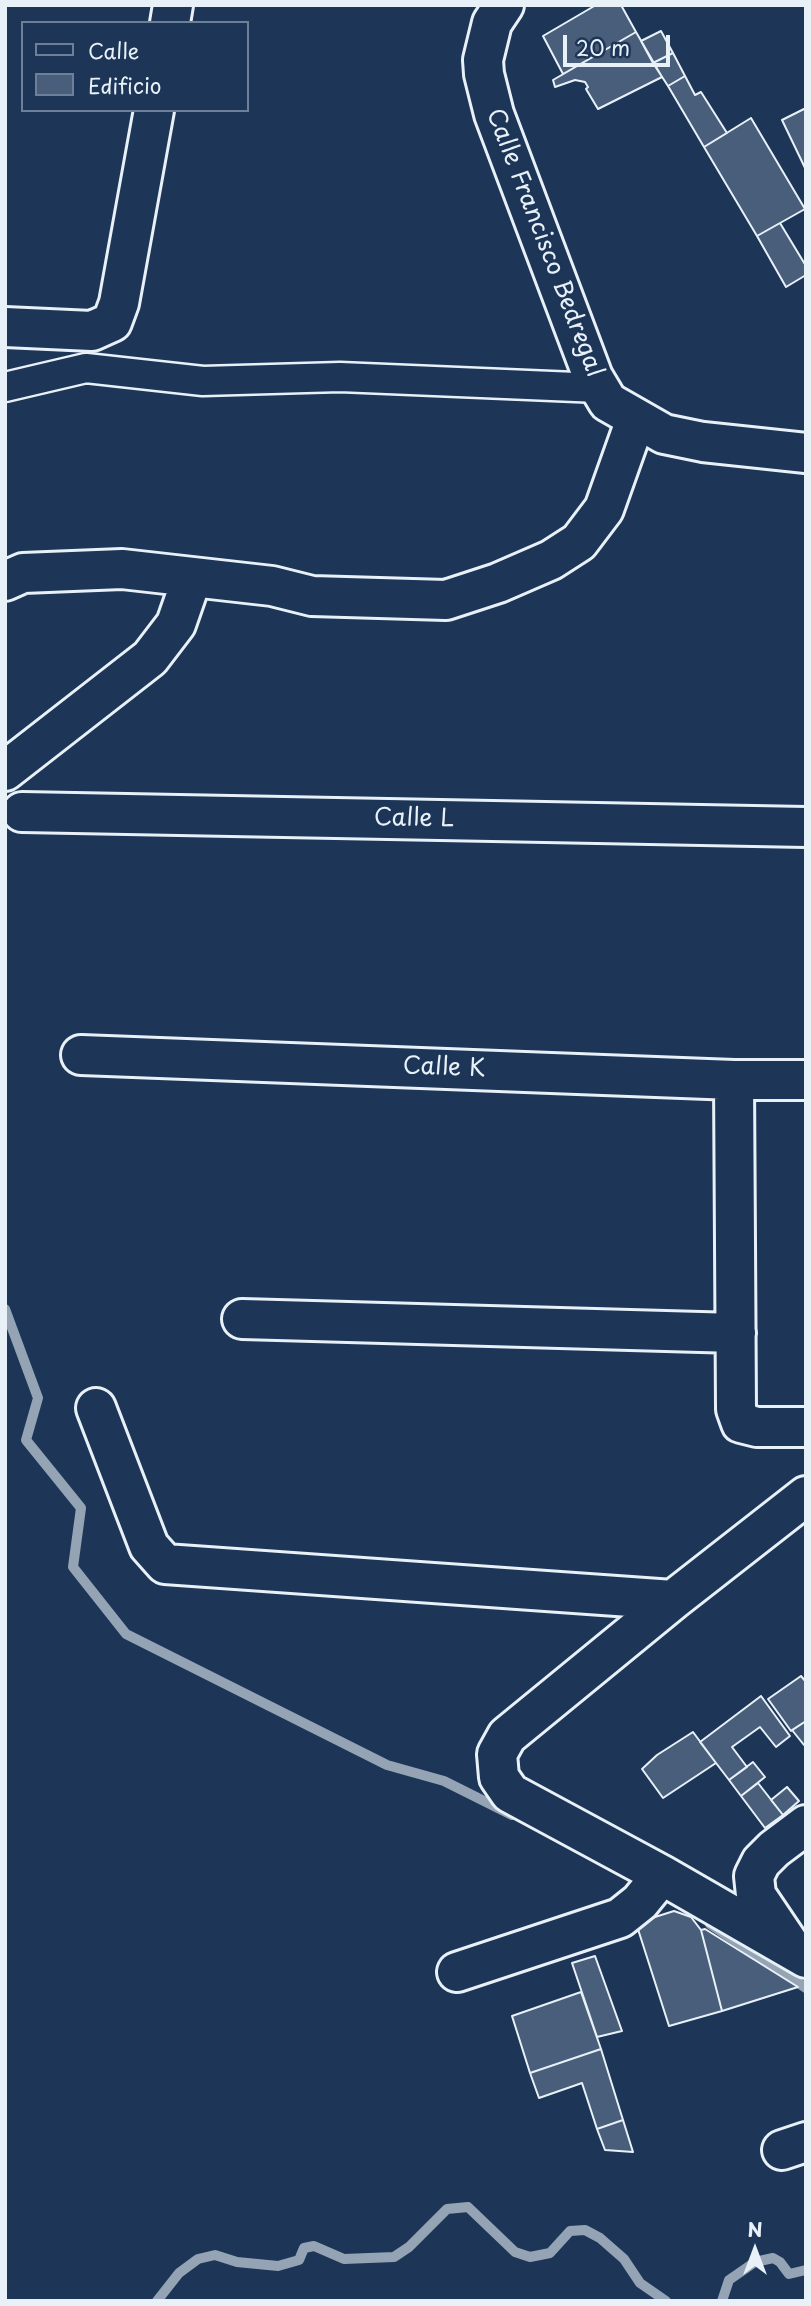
<!DOCTYPE html>
<style>
body{margin:0}
#map{position:relative;width:811px;height:2306px;overflow:hidden;background:#1d3557;font-family:"Playpen Sans",sans-serif}
canvas{display:block}
.frame{position:absolute;inset:0;border:7px solid #e8f1f8;pointer-events:none}
.legend{position:absolute;left:21px;top:21px;width:228px;height:91px;box-sizing:border-box;background:#1d3557;border:2px solid #6e8097;margin:0;padding:9px 12px;list-style:none;font-size:21px;color:#e8f1f8}
.legend li{display:flex;align-items:center;gap:14px;height:35px}
.legend b{width:35px;border:2px solid #6e8097}
.north{position:absolute;left:720px;top:2215px;width:70px;height:70px;-webkit-text-stroke:5px #1d3557;paint-order:stroke;rotate:0deg;font-size:19px;font-weight:700;line-height:28px;text-align:center;color:#e8f1f8}
.north::after{content:'';display:block;margin:auto;width:24px;height:32px;background:#e8f1f8;clip-path:polygon(50% 0,100% 100%,50% 72%,0 100%)}
.scale{position:absolute;left:563px;top:35px;width:107px;height:32px;box-sizing:border-box;border:4px solid #e8f1f8;border-top:0;padding-left:9px;font-size:21px;line-height:24px;white-space:nowrap;color:#e8f1f8;-webkit-text-stroke:5px #1d3557;paint-order:stroke}
</style>
<div id="map">
<canvas width="811" height="2306"></canvas>
<div class="frame"></div>
<ul class="legend">
<li><b style="height:9px;background:#1d3557"></b>Calle</li>
<li><b style="height:19px;background:#495e7a"></b>Edificio</li>
</ul>
<div class="north">N</div>
<div class="scale">20 m</div>
</div>
<script>
const context = document.querySelector('canvas').getContext('2d');
context.lineJoin = 'round';
const toPath = rows => new Path2D(rows.map(r => 'M' + r).join(''));
function stroke(path, color, width, dash) { context.strokeStyle = color; context.lineWidth = width; context.lineCap = dash ? 'butt' : 'round'; context.setLineDash(dash || []); context.stroke(path); }
function paint(path, color) { context.fillStyle = color; context.fill(path, 'evenodd'); }
function drawText(font, color, halo, rows, align = 'center') {
  context.font = font + ' "Playpen Sans",sans-serif'; context.lineWidth = 5; context.setLineDash([]); context.textBaseline = 'middle'; context.strokeStyle = halo; context.fillStyle = color; for (const [text, x, y, turn = 0] of rows) {
    context.save(); context.translate(x, y); context.rotate((+turn || 0) * Math.PI / 180); context.textAlign = isNaN(turn) ? turn : align; if (halo) context.strokeText(text, 0, 0); context.fillText(text, 0, 0); context.restore();
  }
}
const stream = toPath([
 [5,1309,38,1398,26,1440,81,1508,73,1567,126,1634,387,1765,444,1781,512,1815],
 [710,1924,806,1988],
 [157,2301,179,2273,198,2259,215,2255,237,2262,278,2266,299,2260,304,2248,314,2246,344,2259,394,2257,409,2247,447,2209,468,2207,515,2252,530,2257,550,2253,570,2231,585,2230,600,2238,624,2259,640,2283,666,2301],
 [722,2301,729,2280,755,2262,773,2258,780,2262,789,2274,806,2270]
]);
const building = toPath([
 [596,5,621,5,636,32,563,74,543,36,596,5],
 [661,31,673,53,653,63,641,41,661,31],
 [636,32,662,77,598,109,586,89,588,87,585,82,575,80,555,87,553,80,636,32],
 [673,53,685,76,668,86,653,63,673,53],
 [685,76,695,95,701,92,727,133,704,147,668,86,685,76],
 [806,108,806,170,782,120,806,108],
 [751,118,805,209,757,236,704,147,751,118],
 [780,223,806,266,806,275,786,287,757,236,780,223],
 [801,1676,806,1682,806,1721,791,1731,768,1699,801,1676],
 [761,1696,790,1736,776,1747,760,1727,732,1747,747,1767,729,1780,700,1742,761,1696],
 [806,1721,806,1744,804,1745,792,1730,806,1721],
 [693,1732,716,1763,663,1798,642,1769,657,1755,693,1732],
 [753,1762,765,1777,741,1796,729,1780,753,1762],
 [758,1783,783,1815,765,1828,741,1796,758,1783],
 [787,1787,799,1801,783,1815,771,1800,787,1787],
 [674,1911,691,1917,701,1930,722,2011,669,2026,636,1923,674,1911],
 [705,1929,798,1987,722,2011,701,1930,705,1929],
 [595,1956,622,2031,597,2037,572,1963,595,1956],
 [581,1992,601,2049,530,2073,512,2016,581,1992],
 [601,2049,623,2120,597,2129,582,2083,539,2098,530,2073,601,2049],
 [623,2120,633,2152,605,2150,597,2129,623,2120]
]);
const pedestrian = toPath([
 [5,387,86,368,203,381,340,377,599,388]
]);
const minor = toPath([
 [170,23,173,5],
 [5,327,92,331,112,322,119,303,154,110],
 [5,581,23,573,122,569,272,586,312,596,446,600,498,583,551,560,579,542,604,509,636,419],
 [5,771,150,658,176,624,192,578],
 [22,812,806,827],
 [81,1055,734,1080,806,1080],
 [734,1080,736,1409,741,1423,757,1427,806,1427],
 [242,1319,736,1333],
 [96,1408,149,1546,165,1564,673,1600],
 [806,1496,673,1600,507,1736,497,1754,499,1777,510,1793,662,1875,806,1958],
 [789,1944,756,1895,754,1876,761,1862,774,1849,806,1825],
 [457,1972,620,1918,640,1902,662,1875],
 [782,2150,806,2142]
]);
const primary = toPath([
 [504,5,492,23,483,60,484,74,494,114,593,377,608,402,664,434,703,442,806,453]
]);
const streetNames = [
 ["Calle Francisco Bedregal",544,243,69],
 ["Calle L",414,819,1],
 ["Calle K",444,1068,2]
];
stroke(stream, '#95a4b5', 10);
paint(building, '#495e7a');
stroke(building, '#e8f1f8', 2);
stroke(pedestrian, '#e8f1f8', 33);
stroke(minor, '#e8f1f8', 44);
stroke(primary, '#e8f1f8', 44);
stroke(pedestrian, '#1d3557', 28);
stroke(minor, '#1d3557', 38);
stroke(primary, '#1d3557', 38);
drawText('24px', '#e8f1f8', '#1d3557', streetNames);
</script>
